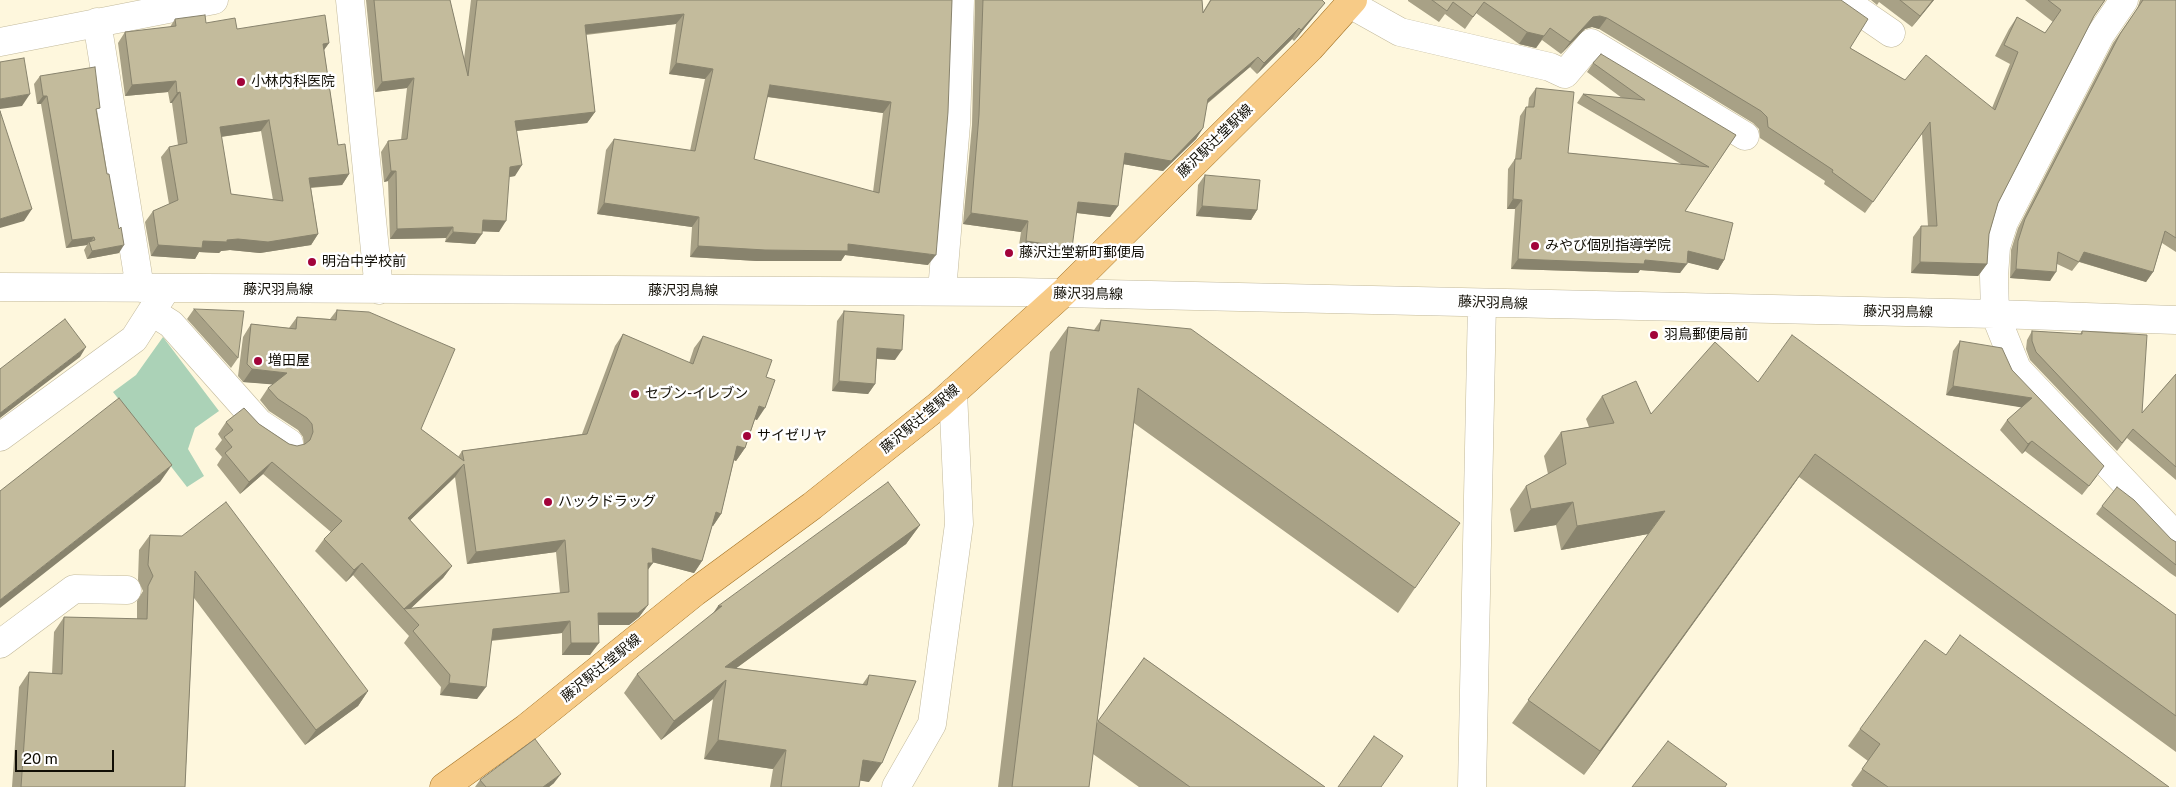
<!DOCTYPE html>
<meta charset="utf-8">
<style>
body{margin:0}
#map{position:relative;width:2176px;height:787px;overflow:hidden;background:#fef7dd;font-family:"Public Sans",sans-serif}
canvas{display:block}
.scale{position:absolute;left:15px;top:750px;width:99px;height:22px;box-sizing:border-box;border:2px solid #100d04;border-top:0;padding-left:6px;font-size:15px;line-height:18px;white-space:nowrap;color:#100d04;-webkit-text-stroke:4px #fff;paint-order:stroke}
</style>
<div id="map">
<canvas width="2176" height="787"></canvas>
<div class="scale">20 m</div>
</div>
<script>
const context = document.querySelector('canvas').getContext('2d');
context.lineJoin = 'round';
function paint(path, color) { context.fillStyle = color; context.fill(path, 'evenodd'); }
const toPath = rows => new Path2D(rows.map(r => 'M' + r).join(''));
function stroke(path, color, width, dash) { context.strokeStyle = color; context.lineWidth = width; context.lineCap = dash ? 'butt' : 'round'; context.setLineDash(dash || []); context.stroke(path); }
function drawText(font, color, halo, rows, align = 'center') {
  context.font = font + ' "Public Sans","Noto Sans JP",sans-serif'; context.lineWidth = 5; context.setLineDash([]); context.textBaseline = 'middle'; context.strokeStyle = halo; context.fillStyle = color; for (const [text, x, y, turn = 0] of rows) {
    context.save(); context.translate(x, y); context.rotate((+turn || 0) * Math.PI / 180); context.textAlign = isNaN(turn) ? turn : align; if (halo) context.strokeText(text, 0, 0); context.fillText(text, 0, 0); context.restore();
  }
}
const green = toPath([
 [163,337,219,411,195,428,188,449,204,476,187,487,113,392,136,375]
]);
const minor = toPath([
 [350,0,379,290],
 [1843,0,1891,33],
 [2124,0,2100,35,2004,222,1996,247,1994,276,1995,314,2017,369,2176,536],
 [1350,4,1400,32,1550,67,1565,74,1591,43,1745,136],
 [97,22,140,288],
 [0,42,214,0],
 [0,287,1017,292,1995,314,2176,320],
 [942,291,956,124,960,0],
 [152,312,171,324,259,423,289,443],
 [0,437,134,339,166,289],
 [0,644,74,589,127,590],
 [896,787,932,724,959,524,953,392],
 [1472,787,1482,303]
]);
const major = toPath([
 [444,787,526,728,695,592,812,506,939,405,1063,293,1310,48,1353,0]
]);
const wall = toPath([
 [366,0,450,0,464,59,471,0,952,0,928,265,845,255,841,261,757,261,690,257,692,227,597,214,606,150,614,139,690,151,705,79,669,74,676,24,586,35,595,112,587,123,516,131,515,176,509,177,499,232,482,231,475,244,445,242,446,238,390,239,388,181,384,182,381,152,388,141,401,140,407,88,375,92],
 [767,97,883,113,873,192,754,159],
 [975,0,1202,0,1203,12,1210,0,1322,0,1317,13,1294,41,1292,39,1257,74,1250,67,1207,104,1203,128,1196,139,1163,171,1123,164,1118,206,1110,217,1076,213,1064,258,1018,252,1021,232,963,224,972,125],
 [1408,0,1841,0,1850,48,1905,80,1992,108,2010,64,1995,56,2009,29,2017,17,2045,33,2053,22,2025,0,2105,0,2094,16,1998,203,1989,234,1987,264,1978,276,1911,273,1913,237,1921,226,1928,226,1922,134,1865,213,1824,184,1825,181,1760,138,1759,129,1753,123,1599,29,1592,27,1585,29,1561,54,1542,40,1536,48,1519,44,1476,13,1465,29,1445,14,1439,22,1408,1],
 [1871,0,1934,0,1912,27,1879,2,1877,5],
 [2140,0,2176,0,2176,252,2162,243,2153,272,2146,282,2079,262,2072,271,2057,264,2050,281,2010,278,2011,250,2018,228,2113,43,2137,9],
 [175,19,206,23,237,29,329,43,324,50,338,145,349,174,342,185,311,188,318,234,311,245,260,253,230,250,221,251,219,253,199,252,195,259,151,256,145,222,153,211,169,204,161,157,169,147,178,145,172,103,170,103,168,92,125,96,118,43,125,32,170,27],
 [261,131,273,200,231,194,221,137],
 [1593,63,1736,135,1685,211,1724,260,1718,270,1687,262,1680,273,1640,270,1638,273,1511,269,1515,209,1507,209,1508,169,1515,159,1520,116,1526,107,1528,107,1529,98,1536,88,1568,153,1681,164,1577,103,1583,94,1622,98,1587,72],
 [40,76,97,113,119,253,87,259,84,250,87,245,66,248,41,104,37,104,34,84],
 [1205,175,1257,210,1251,220,1196,216,1198,185],
 [194,309,238,358,231,368,187,319],
 [337,310,421,429,458,457,462,451,582,434,615,346,623,334,689,363,694,348,703,336,766,377,757,420,755,419,745,448,736,461,734,460,721,514,713,526,712,526,702,561,694,573,653,562,648,569,648,605,639,617,629,625,598,625,590,655,562,655,562,633,491,641,477,699,440,695,441,687,404,643,409,636,396,622,396,621,396,622,353,575,346,582,315,551,324,539,331,532,263,474,240,494,217,465,222,457,215,449,222,440,218,434,226,422,259,424,289,444,297,446,304,445,303,437,298,430,269,411,260,400,268,388,273,384,243,382,238,376,243,337,251,324,289,328,297,317,330,319],
 [455,477,467,564,556,552,560,593,410,609,443,578,452,566,410,520],
 [844,311,895,360,877,359,875,384,868,394,832,391,837,321],
 [1101,320,1415,588,1398,613,1134,423,1097,723,1144,658,1325,787,1139,787,1093,754,1089,787,998,787,1050,352,1068,327,1094,330],
 [2032,331,2080,334,2082,331,2142,413,2176,374,2176,480,2127,438,2117,451,2030,360,2026,349,2027,340],
 [1960,341,2012,370,2097,476,2082,495,2025,451,2022,454,2000,430,2007,420,2022,407,1946,395,1953,351],
 [1758,382,2176,615,2176,752,1799,477,1584,775,1512,723,1648,534,1561,550,1556,525,1514,532,1510,509,1526,486,1548,474,1544,456,1561,432,1589,427,1586,419,1602,396,1651,414],
 [2102,506,2176,542,2176,577,2170,573,2096,514],
 [920,525,906,544,736,668,862,685,869,675,869,782,860,780,859,787,770,787,773,769,704,759,713,699,661,740,624,693,637,674],
 [150,535,368,691,358,706,305,745,194,598,185,787,12,787,19,687,29,672,52,674,54,632,64,617,137,619,137,601,143,591,138,580,139,550],
 [1946,655,2169,787,1853,787,1851,785,1868,761,1848,746,1860,729],
 [480,780,554,783,549,787,475,787]
]);
const shadedWall = toPath([
 [1933,0,1934,0,1912,27,1920,16],
 [1325,3,1317,13,1294,41,1301,30],
 [684,14,676,24,577,35,585,25],
 [1600,16,1607,18,1599,29,1592,27,1585,29,1561,54,1570,42,1593,17],
 [1299,28,1292,39,1257,74,1264,63],
 [1527,32,1544,36,1536,48,1519,44],
 [329,43,321,54,323,44],
 [1258,57,1250,67,1200,109,1208,99],
 [676,63,713,69,705,79,669,74],
 [414,78,407,88,375,92,382,82],
 [176,81,168,92,125,96,132,85],
 [770,85,891,102,883,113,762,96],
 [180,92,172,103,170,103,177,93],
 [30,94,22,106,0,109,0,99],
 [43,96,47,96,41,104,37,104],
 [595,112,587,123,507,132,515,121],
 [269,120,261,131,212,138,220,127],
 [1203,128,1196,139,1163,171,1117,163,1125,153],
 [522,165,515,176,503,178,510,167],
 [391,171,396,171,388,181,384,182],
 [349,174,342,185,302,188,309,178],
 [1513,199,1522,200,1515,209,1507,209],
 [1078,202,1118,206,1110,217,1070,212],
 [604,203,699,217,692,227,597,214],
 [1202,206,1257,210,1251,220,1196,216],
 [32,209,24,221,0,228,0,219],
 [971,213,1028,221,1021,232,963,224],
 [483,220,506,221,499,232,475,231],
 [453,227,446,238,390,239,397,229],
 [453,232,482,234,475,244,445,242],
 [318,234,311,245,260,253,230,250,221,251,219,253,199,252,195,259,151,256,158,245,203,241],
 [94,237,90,243,89,242,87,245,66,248,72,240],
 [1026,241,1072,248,1064,258,1018,252],
 [848,244,936,255,928,265,845,255,841,261,757,261,690,257,698,246],
 [124,245,119,253,87,259,92,251],
 [1688,251,1724,260,1718,270,1681,261],
 [2084,252,2153,272,2146,282,2077,261],
 [1518,259,1645,260,1687,264,1680,273,1640,270,1638,273,1511,269],
 [1920,262,1987,264,1978,276,1911,273],
 [2016,269,2056,272,2050,281,2010,278],
 [86,347,80,357,0,418,0,413],
 [877,348,902,350,895,360,871,358],
 [252,369,287,373,279,385,243,382],
 [839,381,875,384,868,394,832,391],
 [1953,386,2032,398,2025,408,1946,395],
 [759,406,765,408,757,420,751,418],
 [2032,441,2025,451,2022,454,2028,444],
 [737,446,745,448,736,461,729,458],
 [1815,454,1799,477,1584,775,1600,751],
 [272,462,263,474,240,494,249,482],
 [464,464,455,477,399,531,408,518],
 [172,465,160,482,0,608,0,600],
 [1573,502,1556,525,1514,532,1531,509],
 [1665,511,1648,534,1561,550,1577,526],
 [716,512,721,514,713,526,707,525],
 [920,525,906,544,712,686,725,667],
 [565,540,556,552,467,564,476,552],
 [652,548,702,561,694,573,644,560],
 [362,563,353,575,346,582,354,570],
 [648,563,653,563,644,575],
 [452,566,443,578,407,612,404,609,396,622,404,609],
 [648,605,639,617,629,625,590,625,598,613],
 [718,606,722,606,705,625],
 [570,621,562,633,484,641,493,629],
 [571,643,599,643,590,655,562,655],
 [726,680,713,699,661,740,674,721],
 [449,683,486,687,477,699,440,695],
 [368,691,358,706,305,745,316,730],
 [718,740,786,750,773,769,704,759],
 [863,760,882,763,869,782,850,779],
 [561,774,554,783,549,787,543,787]
]);
const building = toPath([
 [374,0,450,0,468,76,477,0,952,0,948,112,936,255,848,244,848,251,765,250,698,246,699,217,604,203,614,139,695,151,713,69,676,63,684,14,585,25,595,112,515,121,522,165,510,167,506,221,483,220,482,234,453,232,453,227,397,229,396,171,391,171,388,141,407,139,414,78,382,82,374,0],
 [770,85,891,102,879,193,754,159,770,85],
 [983,0,1202,0,1203,13,1211,0,1322,0,1325,3,1301,30,1299,28,1264,63,1258,57,1208,99,1203,128,1171,161,1125,153,1118,206,1078,202,1072,248,1026,241,1028,221,971,213,979,115,983,0],
 [1432,0,1841,0,1868,19,1850,48,1905,80,1926,55,1995,110,2018,52,2004,45,2017,17,2045,33,2061,10,2048,0,2105,0,2094,16,1998,203,1989,234,1987,264,1920,262,1921,226,1937,226,1930,122,1873,202,1832,172,1833,170,1768,127,1767,117,1761,111,1607,18,1600,16,1593,17,1570,42,1550,28,1544,36,1527,32,1484,2,1473,17,1453,2,1447,11,1432,0],
 [1900,0,1933,0,1920,16,1900,0],
 [2143,0,2176,0,2176,238,2165,231,2153,272,2084,252,2079,262,2058,252,2056,272,2016,269,2018,241,2025,219,2120,34,2143,0],
 [205,15,206,23,235,18,237,29,325,15,329,43,323,44,338,145,345,144,349,174,309,178,318,234,268,242,238,239,227,240,227,242,203,241,202,248,158,245,153,211,178,200,169,147,187,143,180,92,177,93,176,81,132,85,125,32,176,26,175,19,205,15],
 [269,120,283,201,231,194,220,127,269,120],
 [1601,54,1736,135,1685,211,1733,223,1724,260,1688,251,1687,264,1645,260,1644,264,1518,259,1522,200,1513,199,1515,159,1521,159,1526,107,1534,107,1536,88,1574,92,1568,153,1709,167,1583,94,1645,100,1593,63,1601,54],
 [24,58,30,94,0,99,0,62,24,58],
 [95,67,100,108,96,109,107,174,109,174,119,229,121,227,124,245,92,251,89,242,95,240,94,237,72,240,47,96,43,96,40,76,95,67],
 [0,111,32,209,0,219,0,111],
 [1205,175,1260,180,1257,210,1202,206,1205,175],
 [194,309,244,311,238,358,194,309],
 [337,310,369,312,455,349,421,429,464,461,462,451,587,434,623,334,693,364,703,336,772,360,766,377,775,380,765,408,759,406,745,448,737,446,721,514,716,512,702,561,652,548,653,563,648,563,648,605,638,613,598,613,599,643,571,643,570,621,493,629,486,687,449,683,450,675,413,631,419,625,404,609,569,592,565,540,476,552,464,464,408,518,452,566,404,609,362,563,354,570,324,539,342,521,272,462,249,482,225,453,232,447,224,437,233,430,226,422,244,408,259,424,289,444,297,446,305,444,310,440,313,432,312,424,307,418,278,399,268,388,287,373,252,369,247,364,251,324,296,329,297,317,336,320,337,310],
 [844,311,904,315,902,350,877,348,875,384,839,381,844,311],
 [65,319,86,347,0,413,0,369,65,319],
 [1101,320,1191,329,1460,523,1415,588,1138,388,1089,787,1012,787,1068,327,1099,331,1101,320],
 [2032,331,2082,334,2082,331,2147,335,2142,413,2176,374,2176,467,2133,429,2122,443,2036,352,2032,341,2032,331],
 [1792,335,2176,615,2176,716,1815,454,1600,751,1528,700,1665,511,1577,526,1573,502,1531,509,1526,486,1566,464,1561,432,1614,423,1602,396,1636,381,1651,414,1715,342,1758,382,1792,335],
 [1960,341,2002,348,2012,370,2104,466,2089,486,2032,441,2028,444,2007,420,2032,398,1953,386,1960,341],
 [119,398,172,465,0,600,0,491,119,398],
 [888,482,920,525,725,667,867,685,869,675,916,681,882,763,863,760,859,787,781,787,786,750,718,740,726,680,674,721,637,674,722,606,718,606,888,482],
 [2117,487,2134,500,2171,539,2176,542,2176,565,2102,506,2117,487],
 [226,502,368,691,316,730,195,571,185,787,21,787,29,672,62,674,64,617,147,619,148,586,153,576,148,565,150,535,182,536,226,502],
 [1960,635,2169,787,1888,787,1862,769,1880,744,1860,729,1925,640,1946,655,1960,635],
 [1144,658,1325,787,1190,787,1098,721,1144,658],
 [1374,736,1403,756,1381,787,1338,787,1374,736],
 [535,739,561,774,543,787,486,787,480,780,535,739],
 [1668,741,1727,784,1725,787,1632,787,1668,741]
]);
const markers = [
 [241,82,5,"#a2033a"],
 [1535,246,5,"#a2033a"],
 [1009,253,5,"#a2033a"],
 [312,262,5,"#a2033a"],
 [1654,335,5,"#a2033a"],
 [258,361,5,"#a2033a"],
 [635,394,5,"#a2033a"],
 [747,436,5,"#a2033a"],
 [548,502,5,"#a2033a"]
];
const poiNames = [
 ["小林内科医院",251,82],
 ["みやび個別指導学院",1545,246],
 ["藤沢辻堂新町郵便局",1019,253],
 ["明治中学校前",322,262],
 ["羽鳥郵便局前",1664,335],
 ["増田屋",268,361],
 ["セブン-イレブン",645,394],
 ["サイゼリヤ",757,436],
 ["ハックドラッグ",558,502]
];
const streetNames = [
 ["藤沢駅辻堂駅線",1215,141,-44],
 ["藤沢羽鳥線",278,290],
 ["藤沢羽鳥線",683,291],
 ["藤沢羽鳥線",1088,294,1],
 ["藤沢羽鳥線",1493,303,2],
 ["藤沢羽鳥線",1898,312,1],
 ["藤沢駅辻堂駅線",920,419,-40],
 ["藤沢駅辻堂駅線",601,668,-39]
];
paint(green, '#abd2b7');
stroke(minor, '#c2b99b', 29);
stroke(major, '#a37225', 29);
stroke(minor, '#fff', 28);
stroke(major, '#f7cb87', 28);
paint(wall, '#a8a186');
paint(shadedWall, '#88836d');
paint(building, '#c3bb9c');
stroke(building, '#88836d', 1);
for (const [x, y, r, color] of markers) { const dot = new Path2D(); dot.arc(x, y, r, 0, 2 * Math.PI); context.fillStyle = color; context.fill(dot); stroke(dot, '#fff', 2); }
drawText('14px', '#100d04', '#fff', poiNames, 'left');
drawText('14px', '#100d04', '#fff', streetNames);
</script>
